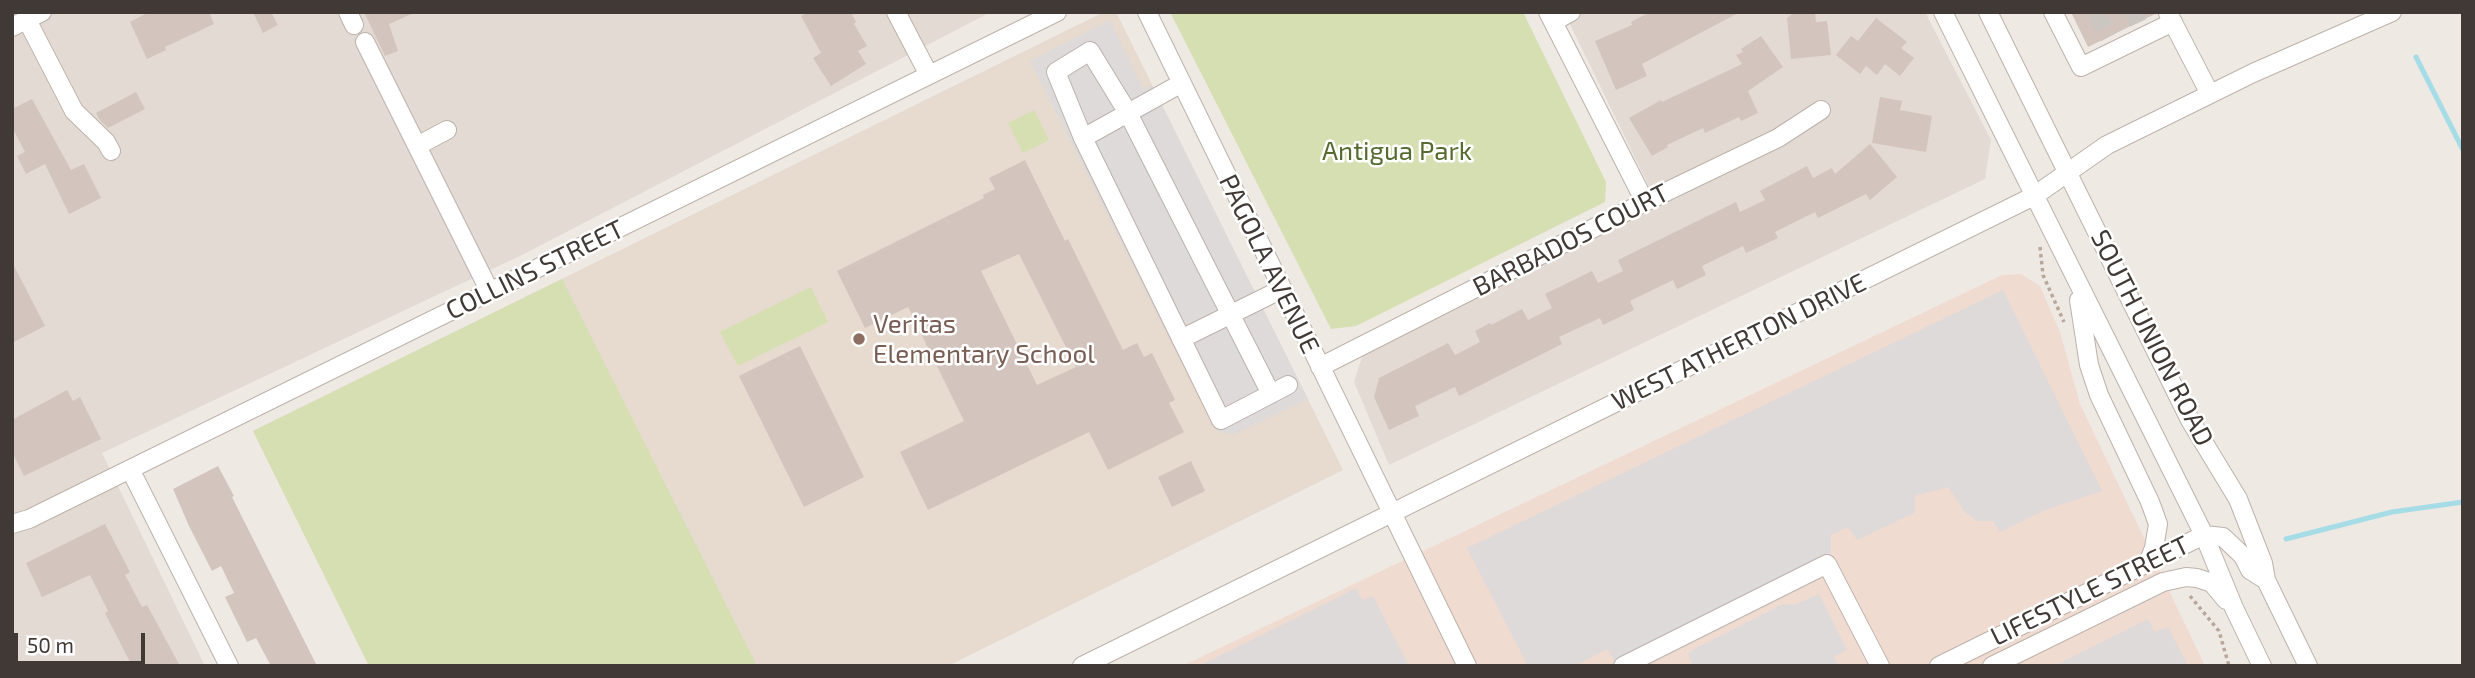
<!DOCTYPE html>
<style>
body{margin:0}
#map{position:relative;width:2475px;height:678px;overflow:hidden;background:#efe9e4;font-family:"Exo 2",sans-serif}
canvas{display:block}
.frame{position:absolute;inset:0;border:14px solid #413935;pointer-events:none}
.scale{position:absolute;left:14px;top:633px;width:131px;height:32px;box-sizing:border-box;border:4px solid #413935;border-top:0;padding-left:9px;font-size:21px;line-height:24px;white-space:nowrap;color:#413935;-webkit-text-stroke:5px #fff;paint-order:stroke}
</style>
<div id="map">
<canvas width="2475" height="678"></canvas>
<div class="frame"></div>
<div class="scale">50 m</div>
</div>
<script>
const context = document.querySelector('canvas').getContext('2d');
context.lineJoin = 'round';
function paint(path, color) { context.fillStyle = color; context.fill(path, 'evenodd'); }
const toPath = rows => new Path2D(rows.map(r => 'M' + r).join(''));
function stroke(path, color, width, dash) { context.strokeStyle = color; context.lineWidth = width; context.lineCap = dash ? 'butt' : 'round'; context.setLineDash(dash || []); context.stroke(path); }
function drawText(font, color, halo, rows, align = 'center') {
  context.font = font + ' "Exo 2",sans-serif'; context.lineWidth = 5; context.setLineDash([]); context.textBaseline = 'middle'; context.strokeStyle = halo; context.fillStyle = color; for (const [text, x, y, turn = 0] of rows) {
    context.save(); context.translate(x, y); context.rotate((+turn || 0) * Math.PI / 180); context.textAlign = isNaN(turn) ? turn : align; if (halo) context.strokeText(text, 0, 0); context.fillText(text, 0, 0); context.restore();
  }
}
const residential = toPath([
 [12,12,991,12,522,255,102,453,205,666,12,666],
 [1564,12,1925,12,1991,140,1985,179,1389,465,1354,382,1364,351,1659,207]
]);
const commercial = toPath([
 [2021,274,2040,286,2060,332,2080,404,2205,666,1182,666,2002,275]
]);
const education = toPath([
 [1104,12,1116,12,1343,470,948,666,369,666,253,431]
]);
const green = toPath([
 [1170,12,1523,12,1606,182,1605,202,1356,326,1331,329],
 [1034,110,1049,140,1023,153,1008,123],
 [562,279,757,666,369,666,253,431],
 [811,287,828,322,738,366,720,332]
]);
const parking = toPath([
 [1110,20,1143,89,1152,85,1308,399,1233,435,1215,430,1030,61],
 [2003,290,2102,491,2045,510,2000,532,1993,521,1977,521,1965,512,1948,487,1915,496,1914,513,1857,540,1848,527,1831,535,1831,554,1617,664,1607,649,1575,666,1528,666,1467,548],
 [1356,588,1362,600,1373,596,1409,666,1199,666],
 [1819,594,1847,650,1834,657,1838,666,1693,666,1688,654,1696,648,1783,604,1794,605],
 [2148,619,2155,632,2168,627,2188,666,2061,666,2060,663]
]);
const stream = toPath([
 [2416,57,2463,150],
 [2286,539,2392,512,2463,502]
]);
const building = toPath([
 [149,12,209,12,214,24,165,47,166,50,147,59,130,22],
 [253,12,271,12,278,25,263,33],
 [364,12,416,12,389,24,398,51,385,56],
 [809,12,851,12,856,22,854,24,867,46,858,51,866,64,831,86,813,58,821,53,801,16],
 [1650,12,1740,12,1642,64,1647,76,1616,90,1595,41,1632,25,1631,22],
 [1795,12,1815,12,1816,22,1827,21,1831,55,1791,59,1787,18],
 [2071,12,2157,12,2157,13,2088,47],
 [1876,18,1907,42,1901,48,1914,58,1900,76,1885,64,1877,75,1866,66,1860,74,1836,55,1851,36,1858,41],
 [1761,36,1783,67,1748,91,1758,113,1741,121,1739,117,1705,133,1703,128,1667,145,1668,147,1652,156,1629,118,1661,100,1662,102,1742,64,1736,55,1743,52,1741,49],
 [136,92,145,109,108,128,99,119,96,113],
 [1880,97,1902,101,1900,110,1932,116,1926,152,1872,143],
 [32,99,71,170,84,164,101,198,69,214,45,164,26,174,17,156,25,152,12,127,12,109],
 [1870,144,1897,177,1870,200,1866,194,1818,218,1815,212,1775,232,1778,238,1746,253,1743,246,1702,266,1706,275,1677,289,1673,280,1630,301,1634,310,1603,325,1600,318,1559,337,1562,344,1459,396,1455,387,1415,406,1419,416,1389,430,1374,397,1379,378,1448,343,1455,355,1480,342,1475,331,1490,323,1491,325,1522,309,1528,320,1552,308,1545,294,1592,271,1598,283,1623,271,1618,260,1736,202,1740,212,1765,200,1760,191,1807,166,1813,178,1832,168,1835,174],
 [1025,160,1065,241,1068,239,1123,350,1137,343,1144,357,1152,353,1175,400,1169,403,1184,432,1108,470,1089,432,928,510,900,452,964,421,908,307,865,328,837,271,984,198,983,195,995,189,989,178],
 [1019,254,1076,367,1037,385,981,271],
 [12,262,45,326,12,343],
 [800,346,864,477,804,507,739,376],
 [67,390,73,401,80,397,101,439,24,476,12,452,12,420],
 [1191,461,1205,491,1172,507,1158,477],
 [218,466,234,496,232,497,317,666,271,666,256,638,247,642,225,597,234,593,221,566,212,571,189,526,173,489],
 [105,524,130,572,125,575,142,607,147,605,180,666,132,666,105,613,108,611,90,575,42,597,26,563]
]);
const minorTunnel = toPath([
 [2096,12,2109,37],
 [2133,12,2138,23]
]);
const path = toPath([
 [2040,247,2043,275,2064,322],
 [2190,596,2219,631,2229,666]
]);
const minor = toPath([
 [348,12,354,25],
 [896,12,929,75],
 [1147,12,1467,666],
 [1548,12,1645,202],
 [1943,12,2204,535,2234,608,2262,666],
 [1988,12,2190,420,2238,499,2263,563,2266,580,2308,666],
 [2053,12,2081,67,2173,22],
 [2168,13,2210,94],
 [27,20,74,111,106,142,111,151],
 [1553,22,1571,12],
 [12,27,42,12],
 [365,42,490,292],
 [1182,83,1083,138,1056,72,1090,51,1128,113,1271,394],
 [1083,138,1221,420,1288,385],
 [417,146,447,130],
 [2079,300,2089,365,2099,395,2150,502,2158,524,2154,548,2148,563],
 [1181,339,1282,289],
 [1320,367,1645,202,1778,138,1821,110],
 [130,469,229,666],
 [12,524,29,519,1057,12],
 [1082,666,2034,196,2107,145,2253,73,2392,12],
 [1623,666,1827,564,1880,666],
 [1939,666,2204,535,2223,537,2243,556,2250,570,2266,580],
 [1992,666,2163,582,2186,577,2197,578,2212,583,2226,600]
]);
const markers = [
 [859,339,7,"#8d6e63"]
];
const parkNames = [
 ["Antigua Park",1397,151]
];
const streetNames = [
 ["BARBADOS COURT",1571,240,-27],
 ["PAGOLA AVENUE",1269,264,64],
 ["COLLINS STREET",535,270,-26],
 ["SOUTH UNION ROAD",2152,338,63],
 ["WEST ATHERTON DRIVE",1739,342,-26],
 ["LIFESTYLE STREET",2090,591,-26]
];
const educationNames = [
 ["Veritas",873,324],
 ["Elementary School",873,354]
];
paint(residential, '#e3dad3');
paint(commercial, '#f0dbd1');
paint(education, '#e7dacf');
paint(green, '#d6dfb1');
paint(parking, '#dedad9');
stroke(stream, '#a6dce6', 5);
paint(building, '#d3c5be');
stroke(minorTunnel, '#ccc6c1', 18, [18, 9]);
stroke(minor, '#bdb2ab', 20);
stroke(path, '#baa79b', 3.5, [3.5, 3.5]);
stroke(minor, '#fff', 18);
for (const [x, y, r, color] of markers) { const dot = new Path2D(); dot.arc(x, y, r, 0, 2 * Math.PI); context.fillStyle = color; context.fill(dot); stroke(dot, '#fff', 2.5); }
drawText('26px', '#556b30', '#fff', parkNames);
drawText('26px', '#413935', '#fff', streetNames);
drawText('26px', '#785e54', '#fff', educationNames, 'left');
</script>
